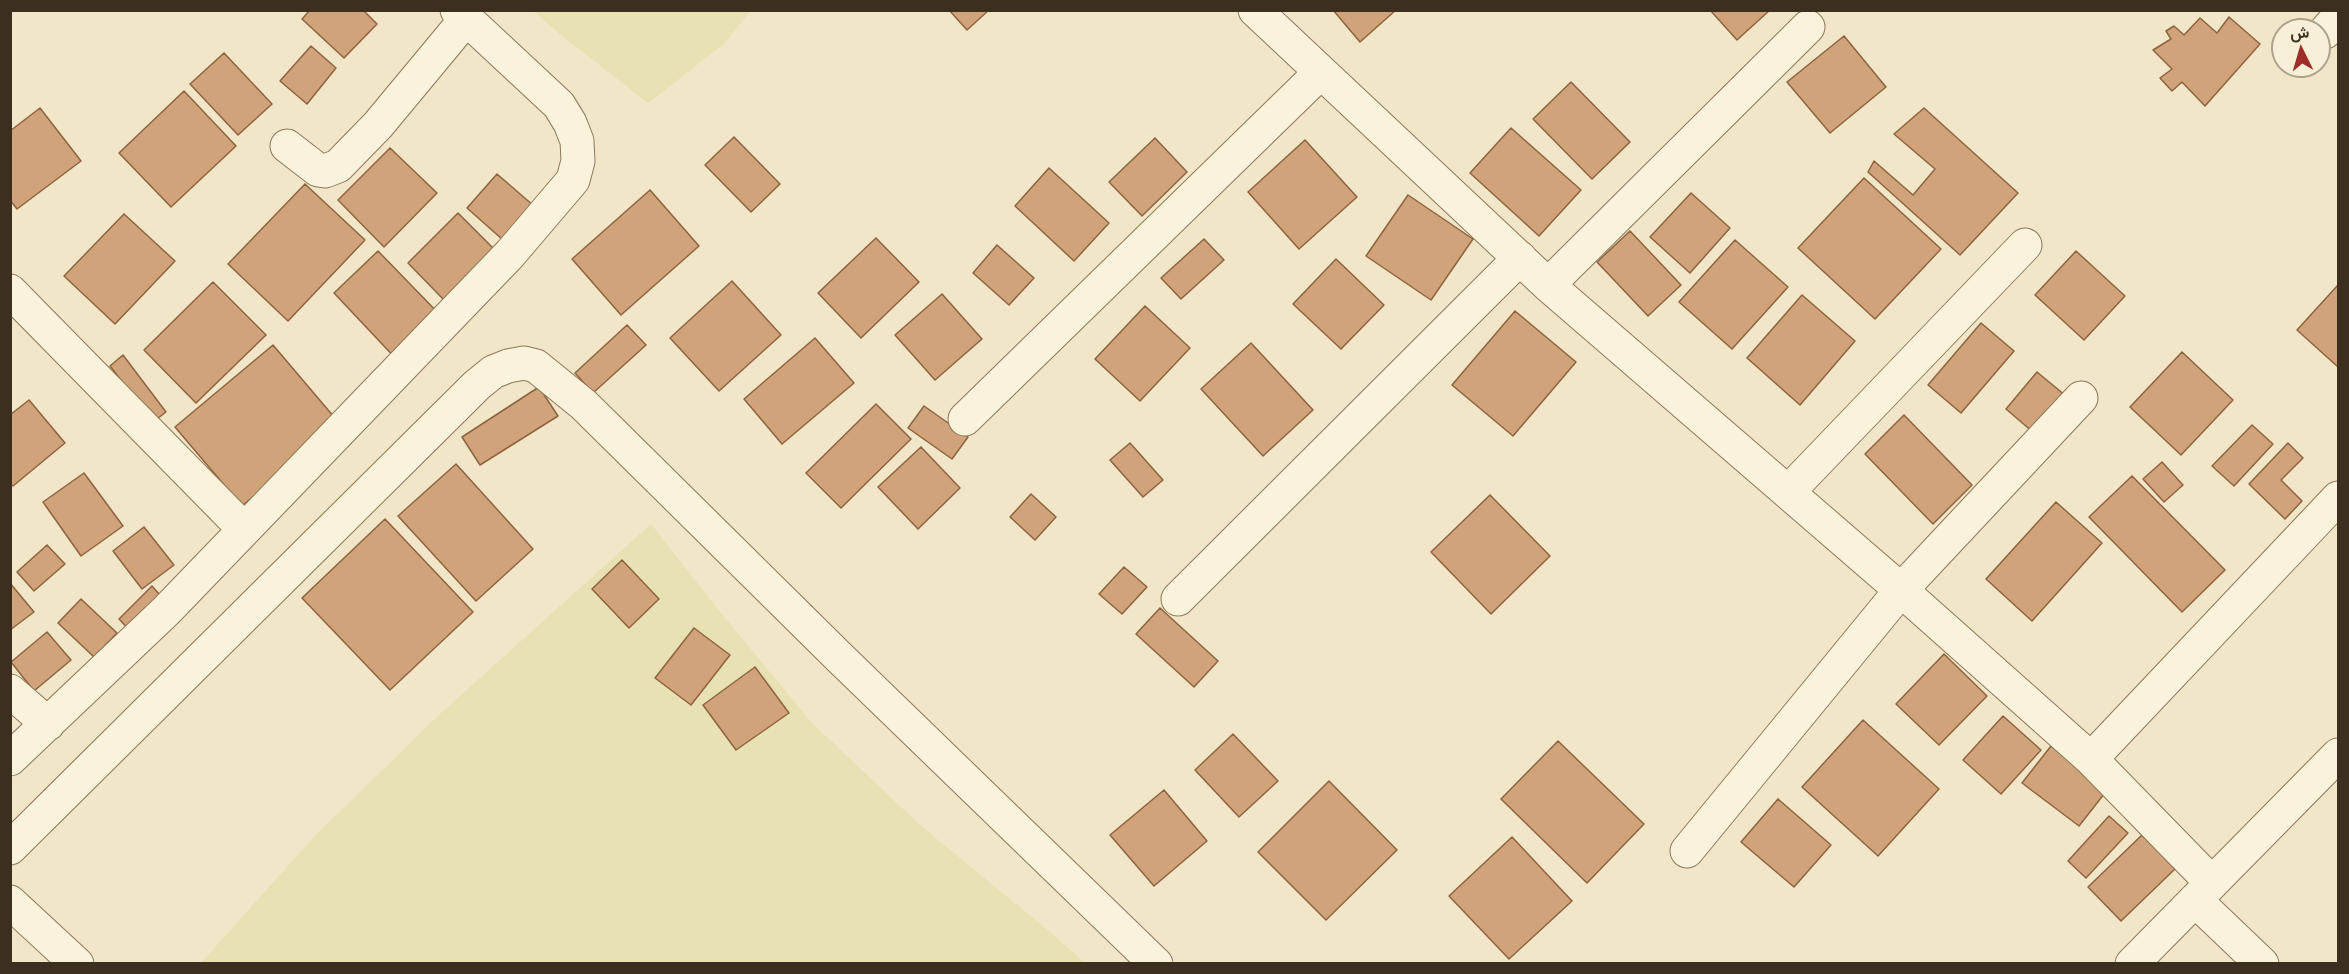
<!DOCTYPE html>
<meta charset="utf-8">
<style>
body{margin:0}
#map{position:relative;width:2349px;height:974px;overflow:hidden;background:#f1e6c7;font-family:"PT Serif",Vazirmatn,serif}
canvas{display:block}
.frame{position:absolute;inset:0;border:12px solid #3d2f1f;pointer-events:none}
.north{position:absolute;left:2271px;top:18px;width:60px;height:60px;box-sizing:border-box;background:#f7f0d7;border:2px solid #ada38d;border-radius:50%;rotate:355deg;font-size:16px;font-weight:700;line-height:24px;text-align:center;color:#3d2f1f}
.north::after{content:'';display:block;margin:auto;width:21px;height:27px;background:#9f2d28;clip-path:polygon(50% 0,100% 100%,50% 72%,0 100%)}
</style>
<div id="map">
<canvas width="2349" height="974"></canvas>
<div class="frame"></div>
<div class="north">ش</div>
</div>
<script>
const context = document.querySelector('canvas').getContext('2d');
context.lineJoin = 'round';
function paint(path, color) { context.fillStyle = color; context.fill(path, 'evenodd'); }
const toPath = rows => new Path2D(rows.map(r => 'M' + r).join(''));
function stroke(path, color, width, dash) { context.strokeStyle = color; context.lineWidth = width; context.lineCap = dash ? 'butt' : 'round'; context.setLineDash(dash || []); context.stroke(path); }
const farmland = toPath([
 [533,11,750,11,724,44,648,103,561,35],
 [651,524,716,607,812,723,921,826,1050,932,1085,963,200,964,314,837,440,714]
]);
const building = toPath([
 [310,10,363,10,377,24,344,58,302,19,310,10],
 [949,10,989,10,967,30,949,10],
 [1333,10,1396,10,1360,42,1333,10],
 [1710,10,1770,10,1737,40,1710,10],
 [2229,17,2260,44,2205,106,2182,82,2172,91,2160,78,2172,69,2153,50,2171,39,2166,31,2174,26,2184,35,2200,18,2217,33,2229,17],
 [1844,36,1886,87,1830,133,1787,82,1844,36],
 [311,46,336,68,307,104,280,81,311,46],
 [224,53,272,104,238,135,190,84,224,53],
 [1571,82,1630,142,1592,179,1533,119,1571,82],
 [184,91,236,146,171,207,119,153,184,91],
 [40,108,81,161,17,209,10,200,10,131,40,108],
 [1924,108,2018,193,1960,255,1868,172,1874,161,1913,195,1935,169,1894,134,1924,108],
 [1511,128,1581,190,1539,236,1470,173,1511,128],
 [734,137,780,184,751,212,705,165,734,137],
 [1155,138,1187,172,1142,216,1109,182,1155,138],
 [1305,140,1357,197,1299,249,1248,192,1305,140],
 [390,148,437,193,384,247,338,200,390,148],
 [1049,168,1109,223,1074,261,1015,206,1049,168],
 [497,174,534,206,503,240,467,208,497,174],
 [1864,178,1941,249,1875,319,1798,248,1864,178],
 [305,184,365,240,288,321,228,264,305,184],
 [650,190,699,246,621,315,572,259,650,190],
 [1691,193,1730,228,1690,273,1650,237,1691,193],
 [1408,195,1473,239,1431,300,1366,256,1408,195],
 [458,213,495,250,444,300,408,263,458,213],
 [124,214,175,261,115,324,64,276,124,214],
 [1630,231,1681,285,1648,316,1597,262,1630,231],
 [876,238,919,282,861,338,818,293,876,238],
 [1204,239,1224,260,1181,299,1161,278,1204,239],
 [1735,240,1788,287,1732,349,1679,302,1735,240],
 [997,245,1034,278,1009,305,973,273,997,245],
 [378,251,444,319,399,362,334,293,378,251],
 [2076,251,2125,296,2084,340,2035,295,2076,251],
 [1336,259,1384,305,1341,349,1293,304,1336,259],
 [732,281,781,335,719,391,670,338,732,281],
 [213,282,266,335,196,403,144,350,213,282],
 [2338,285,2338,367,2297,330,2338,285],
 [942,294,982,339,935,380,895,335,942,294],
 [1802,295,1855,341,1800,405,1747,358,1802,295],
 [1145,306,1190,348,1140,401,1095,359,1145,306],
 [1515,311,1576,362,1513,436,1452,385,1515,311],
 [1981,323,2014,351,1961,413,1928,385,1981,323],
 [627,325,646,345,593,393,575,373,627,325],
 [815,338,854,383,782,444,744,399,815,338],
 [1251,343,1313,410,1263,456,1201,389,1251,343],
 [273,345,340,424,242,506,175,427,273,345],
 [2182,352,2233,400,2181,455,2130,407,2182,352],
 [123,355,166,412,153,422,110,366,123,355],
 [2037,372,2066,396,2034,433,2006,409,2037,372],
 [539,387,558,416,480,465,462,437,539,387],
 [29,400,65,443,13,486,10,484,10,415,29,400],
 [876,404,911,439,841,508,806,473,876,404],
 [924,406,968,437,952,459,908,428,924,406],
 [1904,415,1972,485,1933,524,1865,454,1904,415],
 [2252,425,2273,444,2234,486,2212,466,2252,425],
 [1130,443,1163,480,1143,497,1110,460,1130,443],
 [2288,443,2303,458,2281,480,2302,501,2285,519,2249,484,2288,443],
 [921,447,960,488,918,529,878,487,921,447],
 [2162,462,2183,485,2164,502,2143,479,2162,462],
 [456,464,533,549,476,601,398,516,456,464],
 [84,473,123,526,81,556,43,502,84,473],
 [2132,476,2225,570,2182,612,2089,517,2132,476],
 [1031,494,1056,517,1035,540,1010,517,1031,494],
 [1490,495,1550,556,1491,614,1431,552,1490,495],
 [2056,502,2102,543,2032,621,1986,579,2056,502],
 [385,519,473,612,390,690,302,598,385,519],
 [144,527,174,565,142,589,113,551,144,527],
 [47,545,65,564,34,591,17,572,47,545],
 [622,560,659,599,629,628,592,589,622,560],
 [1124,567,1147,587,1122,614,1099,594,1124,567],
 [10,583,34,612,10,630,10,583],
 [152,586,166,602,133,634,119,619,152,586],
 [81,599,117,633,94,657,58,623,81,599],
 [1160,608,1218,661,1194,687,1136,634,1160,608],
 [694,628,730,655,691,705,655,678,694,628],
 [47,632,71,660,34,691,11,662,47,632],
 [1944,654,1987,696,1939,745,1896,704,1944,654],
 [755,667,789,713,736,750,703,705,755,667],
 [2003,716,2041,750,2001,794,1963,760,2003,716],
 [1863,720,1939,789,1878,856,1802,787,1863,720],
 [1233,734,1278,781,1239,817,1195,770,1233,734],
 [1558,741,1644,824,1587,883,1501,799,1558,741],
 [2051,746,2108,789,2079,826,2022,783,2051,746],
 [1329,781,1397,850,1326,920,1258,852,1329,781],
 [1164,790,1207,841,1154,886,1110,835,1164,790],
 [1778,799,1831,845,1794,887,1741,842,1778,799],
 [2109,816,2128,833,2086,878,2068,861,2109,816],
 [2142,835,2175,869,2121,921,2088,887,2142,835],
 [1512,837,1572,901,1509,959,1449,896,1512,837]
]);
const minor = toPath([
 [1255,10,1548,285,1901,590,2091,759,2212,883],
 [2325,32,2338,17],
 [287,146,318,170,325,171,338,166,378,125,466,19],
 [1548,285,1808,27],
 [10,291,244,529],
 [965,419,1321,72],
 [1788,492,2025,245],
 [1178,599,1520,258],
 [10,691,48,724],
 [10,759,166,611,510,254,573,180,578,161,577,141,570,123,559,105,457,10],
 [2091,759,2338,498],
 [10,848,477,385,493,372,508,366,524,363,536,366,584,405,839,657,1156,964],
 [1687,851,1901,590,2081,398],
 [2195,900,2262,964],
 [10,902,77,964],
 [2132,964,2338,755]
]);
paint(farmland, '#e7e1b3');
paint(building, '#d0a37b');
stroke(building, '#8e633f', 1.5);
stroke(minor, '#8d785b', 35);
stroke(minor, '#faf3db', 33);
</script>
